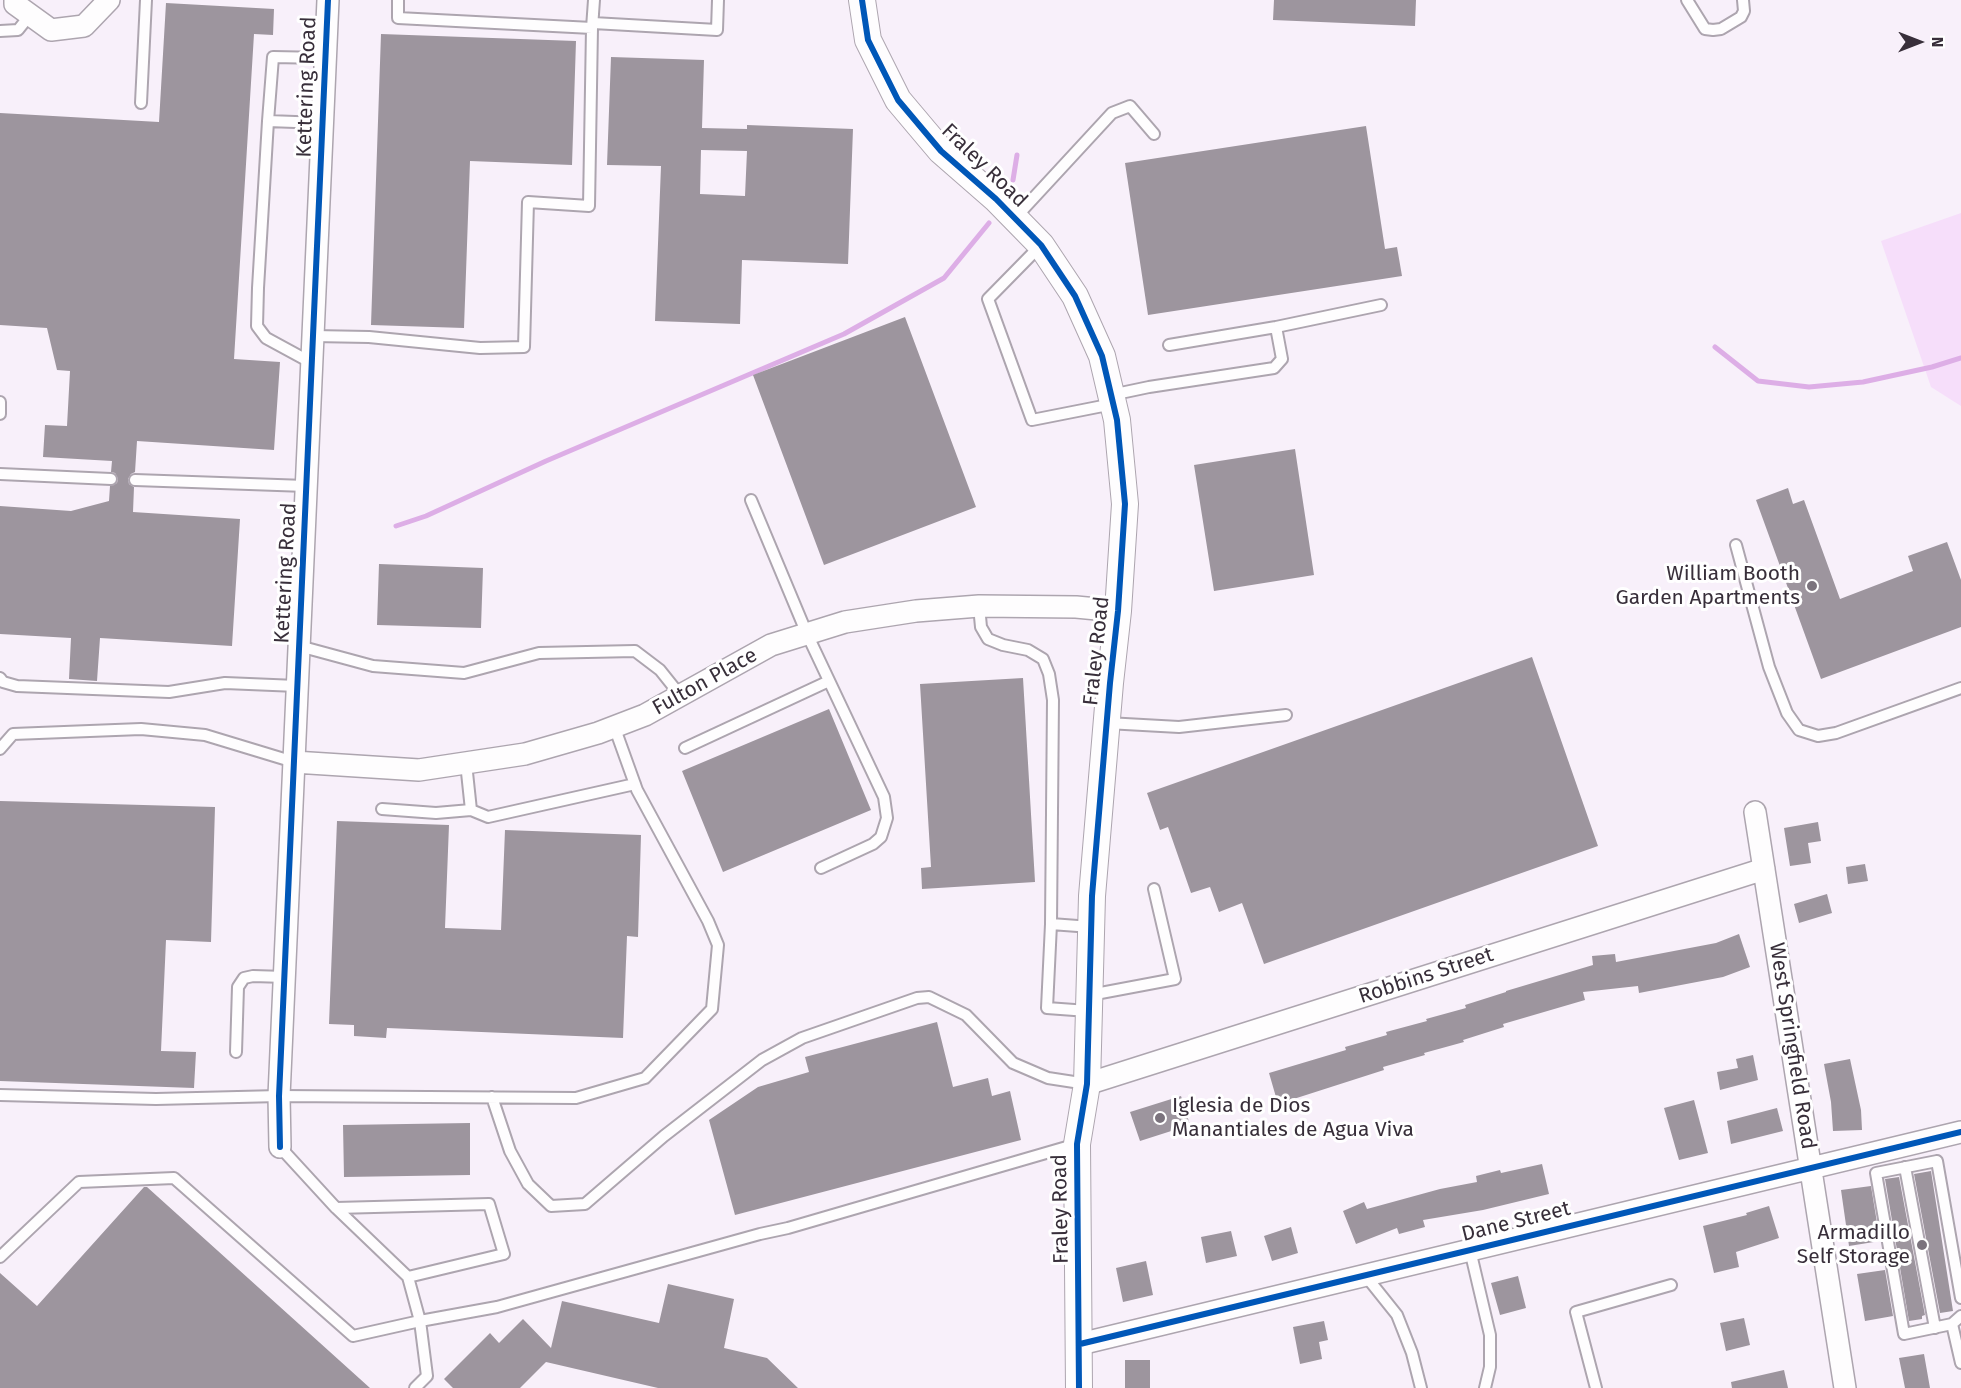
<!DOCTYPE html>
<style>
body{margin:0}
#map{position:relative;width:1961px;height:1388px;overflow:hidden;background:#f8f0fa;font-family:"Fira Sans",sans-serif}
canvas{display:block}
.north{position:absolute;left:1889px;top:12px;width:60px;height:60px;-webkit-text-stroke:4px #fff;paint-order:stroke;rotate:90deg;font-size:16px;font-weight:700;line-height:24px;text-align:center;color:#382f3a}
.north::after{content:'';display:block;margin:auto;width:21px;height:27px;background:#382f3a;clip-path:polygon(50% 0,100% 100%,50% 72%,0 100%)}
</style>
<div id="map">
<canvas width="1961" height="1388"></canvas>
<div class="north">N</div>
</div>
<script>
const context = document.querySelector('canvas').getContext('2d');
context.lineJoin = 'round';
function paint(path, color) { context.fillStyle = color; context.fill(path, 'evenodd'); }
const toPath = rows => new Path2D(rows.map(r => 'M' + r).join(''));
function stroke(path, color, width, dash) { context.strokeStyle = color; context.lineWidth = width; context.lineCap = dash ? 'butt' : 'round'; context.setLineDash(dash || []); context.stroke(path); }
function drawText(font, color, halo, rows, align = 'center') {
  context.font = font + ' "Fira Sans",sans-serif'; context.lineWidth = 6; context.setLineDash([]); context.textBaseline = 'middle'; context.strokeStyle = halo; context.fillStyle = color; for (const [text, x, y, turn = 0] of rows) {
    context.save(); context.translate(x, y); context.rotate((+turn || 0) * Math.PI / 180); context.textAlign = isNaN(turn) ? turn : align; if (halo) context.strokeText(text, 0, 0); context.fillText(text, 0, 0); context.restore();
  }
}
const green = toPath([
 [1961,213,1961,406,1931,387,1881,241]
]);
const stream = toPath([
 [1013,180,1017,155],
 [1715,347,1758,381,1809,387,1863,382,1932,367,1961,358],
 [396,526,426,516,546,461,844,334,944,278,989,223]
]);
const building = toPath([
 [1274,0,1416,0,1415,26,1273,20],
 [166,3,274,9,273,35,254,34,234,359,280,362,274,450,137,441,135,472,131,474,128,479,129,484,134,487,133,512,240,519,232,646,100,638,97,681,69,679,71,638,0,634,0,506,71,511,109,501,110,486,117,483,118,479,115,473,111,472,112,461,43,457,45,425,67,426,70,371,57,370,47,328,0,325,0,113,159,122],
 [381,34,576,41,572,165,470,161,464,328,371,325],
 [611,57,704,60,702,128,747,129,747,125,853,129,848,264,742,260,740,324,655,321,661,166,607,165],
 [701,150,747,151,745,196,700,194],
 [1366,126,1385,249,1397,247,1402,276,1148,315,1125,163],
 [905,317,976,507,824,565,753,375],
 [1295,449,1314,575,1214,591,1194,465],
 [1788,488,1793,504,1804,500,1840,599,1913,571,1908,556,1947,542,1961,580,1961,627,1821,679,1756,500],
 [379,564,483,568,481,628,377,625],
 [1532,657,1598,846,1264,964,1242,903,1219,912,1210,887,1191,893,1168,827,1160,830,1147,793],
 [1023,678,1035,882,922,889,921,868,931,867,920,684],
 [829,709,871,810,723,872,682,771],
 [0,801,215,807,211,942,166,940,161,1051,196,1052,194,1088,0,1081],
 [337,821,449,825,445,928,501,930,505,830,641,835,638,937,627,936,623,1038,387,1028,386,1038,354,1036,354,1025,329,1024],
 [1818,822,1821,841,1808,843,1811,863,1790,866,1784,828],
 [1865,864,1868,881,1848,884,1846,867],
 [1827,894,1832,913,1799,923,1794,904],
 [1739,934,1750,967,1723,977,1639,993,1638,986,1583,992,1585,1000,1503,1024,1504,1027,1463,1040,1464,1042,1424,1053,1425,1055,1383,1067,1384,1070,1278,1104,1269,1073,1346,1050,1345,1047,1387,1035,1386,1032,1427,1021,1426,1019,1466,1008,1465,1005,1506,992,1506,991,1593,965,1592,956,1615,954,1616,962,1716,943],
 [937,1022,953,1087,988,1078,992,1096,1010,1091,1021,1140,735,1215,709,1120,758,1087,809,1072,805,1057],
 [1753,1055,1758,1080,1720,1090,1717,1072,1738,1068,1736,1059],
 [1850,1059,1861,1110,1862,1130,1833,1131,1831,1102,1824,1064],
 [1181,1096,1190,1125,1140,1141,1130,1112],
 [1694,1100,1708,1153,1679,1160,1664,1108],
 [1777,1108,1783,1131,1731,1144,1727,1121],
 [470,1123,470,1175,344,1177,343,1125],
 [1542,1164,1549,1194,1483,1210,1423,1220,1425,1227,1399,1234,1397,1228,1356,1244,1343,1211,1364,1202,1367,1209,1440,1189,1477,1182,1476,1176,1500,1170,1501,1173],
 [1931,1171,1953,1311,1940,1313,1914,1174],
 [1899,1177,1925,1315,1922,1316,1922,1319,1909,1321,1885,1179],
 [1871,1186,1880,1241,1849,1246,1841,1190],
 [144,1187,147,1187,370,1388,0,1388,0,1273,37,1306],
 [1769,1206,1779,1238,1736,1252,1739,1267,1714,1273,1703,1226,1747,1215,1746,1213],
 [1291,1227,1298,1253,1272,1261,1264,1236],
 [1231,1231,1237,1256,1206,1263,1201,1237],
 [1146,1261,1153,1295,1123,1302,1116,1268],
 [1885,1270,1893,1316,1865,1321,1857,1274],
 [1518,1276,1526,1308,1500,1315,1491,1283],
 [668,1284,734,1299,724,1348,767,1358,798,1388,658,1388,546,1362,520,1388,453,1388,444,1379,490,1333,499,1343,523,1319,551,1348,562,1301,659,1323],
 [1744,1318,1750,1345,1726,1351,1720,1323],
 [1324,1321,1328,1340,1319,1342,1322,1359,1300,1364,1293,1327],
 [1924,1354,1930,1388,1905,1388,1899,1358],
 [1125,1360,1150,1360,1150,1388,1125,1388],
 [1784,1370,1788,1388,1732,1388,1731,1382]
]);
const service = toPath([
 [398,0,398,18,592,28,594,0],
 [1687,0,1705,29,1713,30,1721,29,1741,17,1744,11,1743,0],
 [593,23,717,30,718,0],
 [0,31,18,30,30,15],
 [141,103,146,0],
 [268,121,273,57,325,58],
 [1015,218,1112,113,1130,106,1154,134],
 [1041,245,988,299,1032,420,1113,404],
 [313,336,369,337,480,348,524,347,528,202,589,206,592,28],
 [1169,345,1276,327,1381,305],
 [312,363,266,338,257,326,258,288,268,121,322,123],
 [1111,395,1149,387,1274,368,1282,359,1276,327],
 [0,402,0,414],
 [0,474,111,479],
 [135,480,306,486],
 [751,500,807,634,884,797,887,818,881,837,873,844,821,868],
 [1736,545,1769,667,1787,713,1799,730,1818,736,1836,733,1961,688],
 [979,606,981,627,988,639,1003,645,1028,650,1043,659,1049,674,1053,700,1051,924,1047,1008,1088,1011],
 [299,646,373,666,464,673,539,653,635,651,660,670,680,695],
 [0,678,3,682,17,686,169,692,225,683,297,686],
 [1107,723,1179,727,1286,715],
 [685,748,829,681],
 [0,749,13,734,141,729,205,735,294,762],
 [466,763,471,810,488,817,635,784],
 [382,809,436,813,471,810],
 [1051,924,1091,927],
 [1090,995,1175,979,1154,889],
 [236,1052,238,987,244,978,253,976,285,977],
 [0,1095,156,1099,279,1096,576,1098,645,1078,712,1009,718,945,708,921,637,790,614,726],
 [492,1097,510,1151,528,1184,551,1206,585,1204,664,1136,762,1060,802,1038,917,998,929,997,966,1015,1013,1063,1048,1078,1087,1084],
 [280,1147,336,1208,408,1277,420,1321,427,1376,415,1388],
 [1905,1167,1935,1328],
 [336,1208,489,1204,504,1254,408,1277],
 [1470,1250,1490,1335,1490,1367,1485,1388],
 [0,1257,79,1182,174,1178,353,1336,420,1321,497,1307,760,1234,788,1228,1077,1144],
 [1365,1275,1397,1315,1412,1353,1421,1388],
 [1961,1298,1937,1161,1876,1173,1904,1334,1952,1324,1961,1316],
 [1952,1324,1961,1363],
 [1596,1388,1576,1312,1671,1285]
]);
const minor = toPath([
 [15,0,15,4,51,30,84,26,109,0],
 [294,762,419,770,525,754,598,733,645,715,771,645,845,622,916,611,979,606,1076,607,1118,611],
 [1755,812,1845,1388],
 [1087,1084,1764,869],
 [280,1147,279,1096,328,0],
 [1080,1344,1961,1132]
]);
const tertiary = toPath([
 [862,0,868,40,898,100,941,151,996,199,1041,245,1075,296,1102,356,1117,420,1125,504,1118,611,1110,683,1092,896,1087,1084,1077,1144,1079,1388]
]);
const cycleway = toPath([
 [862,0,868,40,898,100,941,151,996,199,1041,245,1075,296,1102,356,1117,420,1125,504,1118,611,1110,683,1092,896,1087,1084,1077,1144,1079,1388],
 [280,1147,279,1096,328,0],
 [1080,1344,1961,1132]
]);
const markers = [
 [1812,586,6,"#7b737d"],
 [1160,1118,6,"#7b737d"],
 [1922,1245,6,"#7b737d"]
];
const streetNames = [
 ["Kettering Road",307,87,-88],
 ["Fraley Road",984,166,44],
 ["Kettering Road",286,573,-87],
 ["Fraley Road",1097,651,-84],
 ["Fulton Place",705,682,-29],
 ["Robbins Street",1426,976,-18],
 ["West Springfield Road",1792,1046,81],
 ["Fraley Road",1061,1209,-91],
 ["Dane Street",1516,1222,-14]
];
const poiNames = [
 ["William Booth",1800,574],
 ["Garden Apartments",1800,598],
 ["Iglesia de Dios",1172,1106,"left"],
 ["Manantiales de Agua Viva",1172,1130,"left"],
 ["Armadillo",1910,1233],
 ["Self Storage",1910,1257]
];
paint(green, '#f6defa');
stroke(stream, '#ddaee6', 5);
paint(building, '#9d959e');
stroke(service, '#ada5af', 14);
stroke(minor, '#ada5af', 24);
stroke(tertiary, '#ada5af', 28);
stroke(service, '#fefdfe', 10);
stroke(minor, '#fefdfe', 21);
stroke(tertiary, '#fefdfe', 26);
stroke(cycleway, '#0057b8', 6);
for (const [x, y, r, color] of markers) { const dot = new Path2D(); dot.arc(x, y, r, 0, 2 * Math.PI); context.fillStyle = color; context.fill(dot); stroke(dot, '#fff', 2); }
drawText('21px', '#382f3a', '#fff', streetNames);
drawText('21px', '#382f3a', '#fff', poiNames, 'right');
</script>
